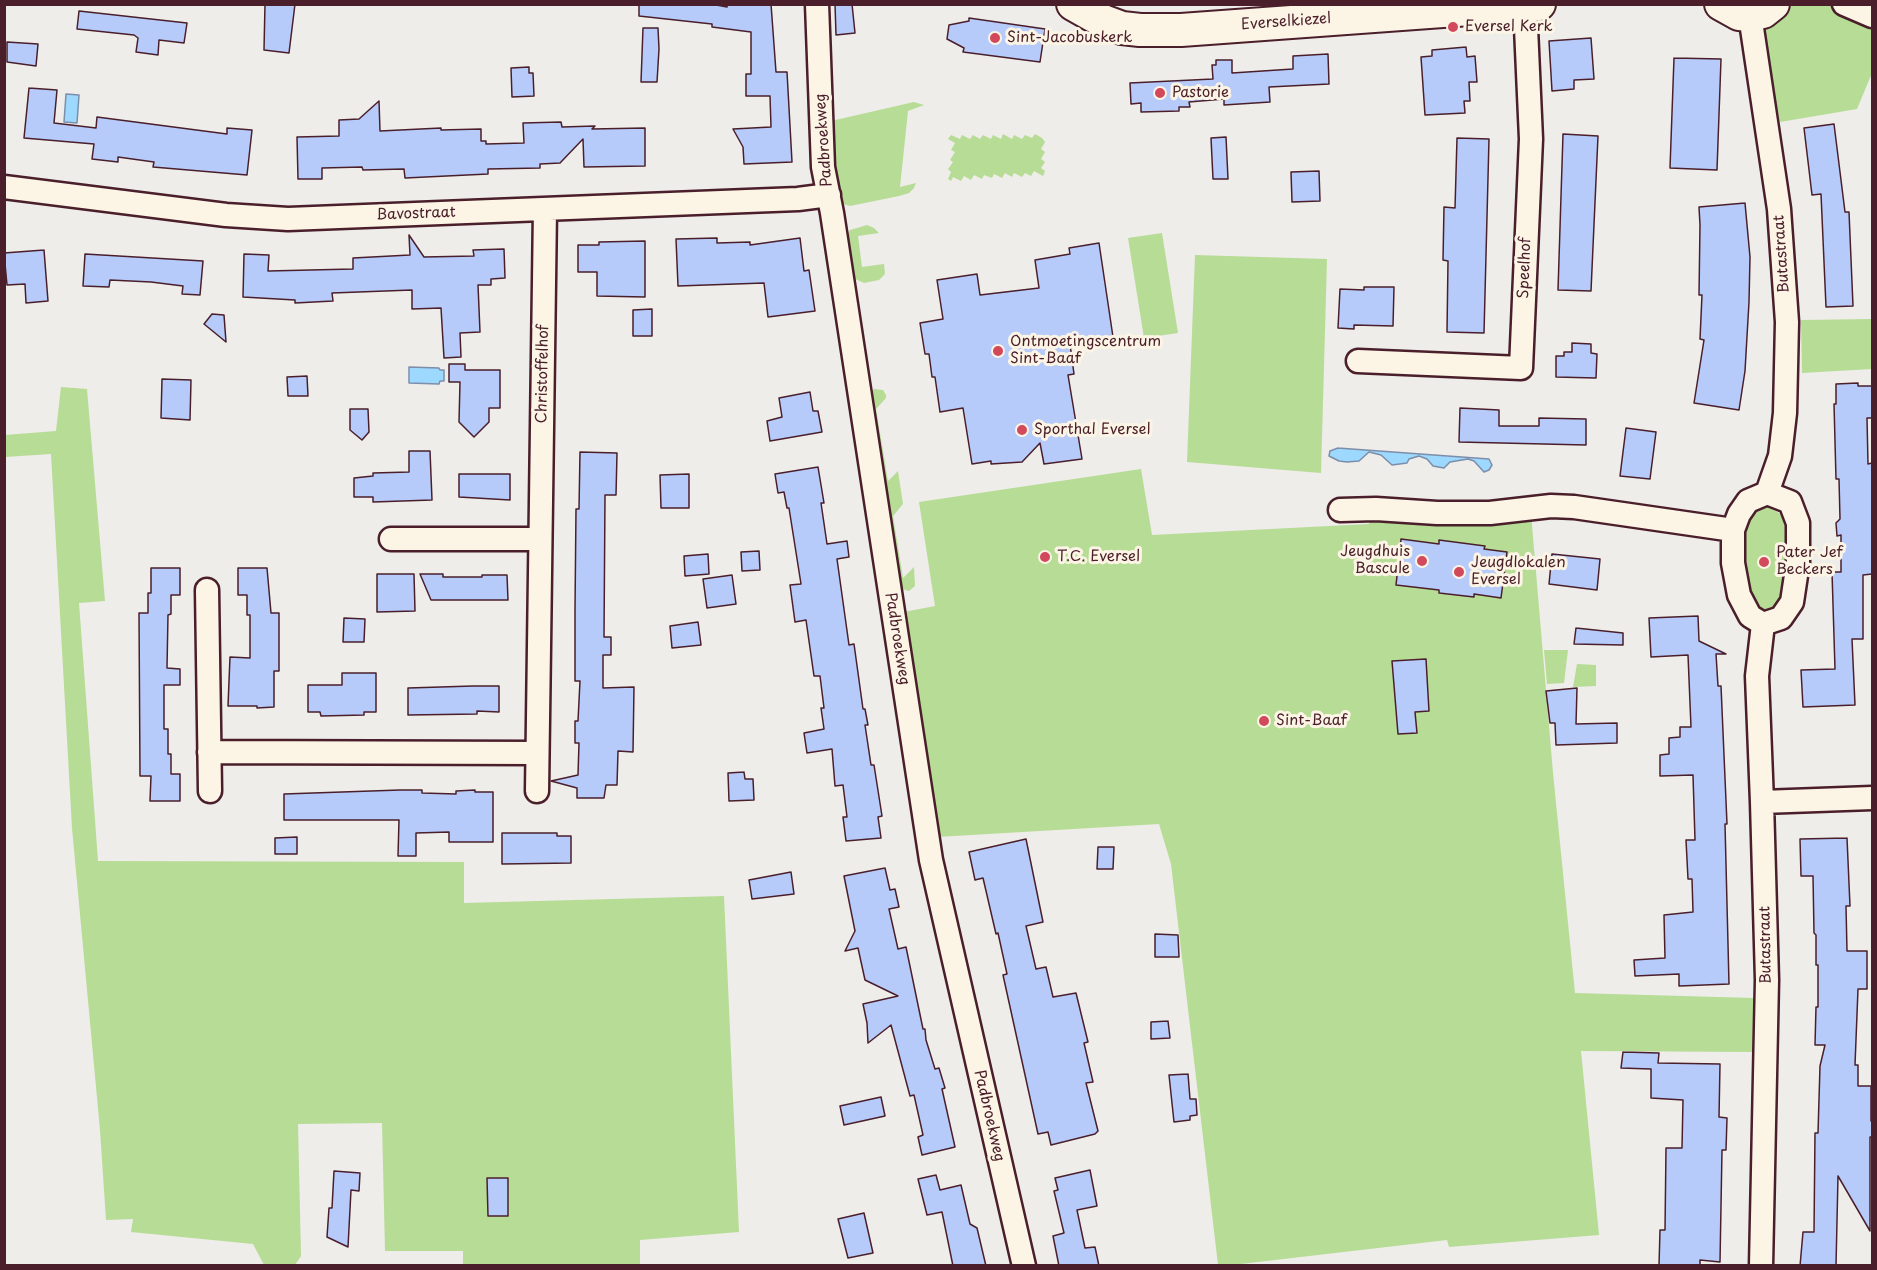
<!DOCTYPE html>
<style>
body{margin:0}
#map{position:relative;width:1877px;height:1270px;overflow:hidden;background:#eeede9;font-family:"Playpen Sans",sans-serif}
canvas{display:block}
.frame{position:absolute;inset:0;border:6px solid #4a1f2b;pointer-events:none}
</style>
<div id="map">
<canvas width="1877" height="1270"></canvas>
<div class="frame"></div>
</div>
<script>
const context = document.querySelector('canvas').getContext('2d');
context.lineJoin = 'round';
function paint(path, color) { context.fillStyle = color; context.fill(path, 'evenodd'); }
const toPath = rows => new Path2D(rows.map(r => 'M' + r).join(''));
function stroke(path, color, width, dash) { context.strokeStyle = color; context.lineWidth = width; context.lineCap = dash ? 'butt' : 'round'; context.setLineDash(dash || []); context.stroke(path); }
function drawText(font, color, halo, rows, align = 'center') {
  context.font = font + ' "Playpen Sans",sans-serif'; context.lineWidth = 6; context.setLineDash([]); context.textBaseline = 'middle'; context.strokeStyle = halo; context.fillStyle = color; for (const [text, x, y, turn = 0] of rows) {
    context.save(); context.translate(x, y); context.rotate((+turn || 0) * Math.PI / 180); context.textAlign = isNaN(turn) ? turn : align; if (halo) context.strokeText(text, 0, 0); context.fillText(text, 0, 0); context.restore();
  }
}
const green = toPath([
 [1826,4,1872,23,1872,73,1857,109,1780,122,1765,49,1766,31,1771,22,1793,5],
 [914,102,924,105,908,111,900,187,916,183,914,188,909,193,899,196,850,206,843,204,838,199,831,121],
 [1003,134,1012,139,1014,135,1022,139,1025,135,1032,138,1035,134,1042,138,1045,142,1041,149,1045,152,1041,159,1045,162,1041,168,1045,171,1043,176,1034,171,1031,176,1025,173,1022,177,1014,173,1012,177,1005,173,1002,178,994,174,992,178,984,175,982,179,974,175,971,180,964,176,961,181,953,177,951,181,948,179,951,172,948,169,953,162,950,160,955,152,951,150,955,143,948,139,951,135,960,139,962,135,970,139,973,135,980,139,983,135,991,139,993,135,1001,139],
 [867,225,874,228,879,233,858,236,862,267,884,264,885,274,879,280,864,283,851,277,847,235,850,230],
 [1162,233,1178,333,1144,338,1128,238],
 [1195,255,1327,259,1321,473,1187,462],
 [1872,319,1872,369,1802,373,1801,320],
 [61,387,87,389,105,601,79,603,98,861,464,862,464,903,724,896,739,1232,640,1240,640,1265,463,1265,463,1251,385,1251,382,1123,298,1124,301,1256,295,1265,264,1265,253,1244,131,1232,133,1219,106,1220,100,1130,72,828,51,454,5,457,5,435,56,431],
 [874,389,883,390,886,395,886,398,876,409,888,481,898,471,903,504,893,516,903,578,914,567,915,586,909,591,899,588,869,396],
 [1141,469,1152,535,1369,524,1369,513,1531,513,1553,773,1575,993,1754,998,1753,1052,1581,1051,1599,1235,1449,1247,1447,1240,1232,1265,1218,1265,1171,864,1159,824,937,837,904,612,935,606,919,502],
 [1768,507,1779,513,1785,520,1788,530,1789,574,1783,605,1764,614,1753,605,1745,573,1740,537,1748,513,1759,508],
 [1544,650,1568,650,1564,683,1547,684],
 [1577,664,1596,665,1596,686,1573,687]
]);
const water = toPath([
 [66,94,79,95,77,123,64,122,66,94],
 [409,367,439,368,440,370,444,370,444,381,440,381,439,384,409,383,409,367],
 [1338,448,1489,459,1492,465,1489,470,1484,472,1474,461,1468,459,1450,462,1444,468,1433,466,1427,459,1419,456,1409,459,1407,463,1392,465,1381,455,1369,452,1359,461,1347,462,1339,461,1329,456,1330,451,1338,448]
]);
const building = toPath([
 [265,4,295,4,289,53,264,50,265,4],
 [639,4,711,4,727,7,727,4,771,4,776,72,787,72,792,162,744,164,743,147,733,129,771,127,770,96,746,96,746,74,751,74,751,32,712,27,712,24,639,16,639,4],
 [835,4,852,4,855,33,836,35,835,4],
 [79,11,187,23,184,43,159,40,158,55,136,52,138,38,134,35,77,29,79,11],
 [969,18,1045,29,1040,62,963,52,964,48,947,39,949,25,969,21,969,18],
 [643,28,658,28,659,49,657,82,641,82,643,28],
 [1591,38,1594,79,1574,80,1574,89,1552,91,1549,41,1591,38],
 [7,42,38,44,36,66,7,62,7,42],
 [1466,47,1467,57,1475,56,1477,82,1469,82,1470,101,1464,101,1465,113,1425,115,1421,57,1432,56,1432,50,1466,47],
 [1328,54,1329,84,1269,87,1270,102,1224,105,1224,99,1189,102,1190,107,1179,107,1179,111,1141,112,1141,103,1131,104,1130,83,1213,79,1212,65,1216,65,1216,60,1232,60,1232,73,1293,69,1293,56,1328,54],
 [1674,58,1721,59,1717,170,1670,168,1674,58],
 [529,67,529,73,533,73,534,96,512,97,511,68,529,67],
 [29,88,57,90,54,123,96,128,97,117,227,134,227,128,252,130,247,175,153,167,154,162,118,157,118,162,92,159,94,144,24,138,29,88],
 [379,101,380,131,441,128,441,130,481,129,481,141,486,141,486,144,524,143,523,123,561,122,562,127,595,126,592,129,645,128,645,166,584,167,583,139,560,163,540,164,540,168,488,169,488,174,405,178,404,169,363,170,362,167,322,168,322,179,298,179,297,137,339,136,339,120,359,119,379,101],
 [1834,124,1845,212,1849,212,1853,306,1826,307,1821,194,1812,195,1804,128,1834,124],
 [1563,134,1598,136,1591,291,1558,290,1563,134],
 [1226,137,1228,179,1213,179,1211,138,1226,137],
 [1457,138,1489,139,1484,333,1447,332,1448,261,1443,260,1444,207,1455,208,1457,138],
 [1319,171,1320,201,1292,202,1291,172,1319,171],
 [1745,203,1750,257,1749,302,1745,371,1739,410,1694,403,1704,340,1700,339,1702,295,1699,295,1700,225,1699,207,1745,203],
 [409,235,424,257,474,256,473,250,504,249,505,278,491,279,491,285,478,285,480,332,460,333,461,357,444,358,441,308,412,309,412,290,332,293,333,301,295,303,295,300,243,297,244,254,269,255,268,271,353,269,353,258,410,255,409,235],
 [717,238,717,243,750,242,750,245,800,238,804,271,809,270,815,311,768,317,764,283,678,286,676,239,717,238],
 [645,241,645,297,597,296,597,272,578,272,578,245,599,245,599,242,645,241],
 [1099,243,1113,337,1070,344,1074,374,1068,375,1082,459,1044,464,1040,443,1022,462,991,464,991,461,972,464,963,408,940,412,935,377,932,377,929,354,925,354,920,323,943,319,937,280,977,274,980,295,1039,288,1035,260,1070,254,1069,248,1099,243],
 [44,250,48,301,26,303,25,284,7,285,4,253,44,250],
 [85,254,203,261,200,295,182,294,183,286,151,282,110,280,109,287,83,286,85,254],
 [1364,287,1394,287,1393,326,1354,325,1354,329,1338,328,1340,289,1364,290,1364,287],
 [652,309,652,336,633,336,633,310,652,309],
 [212,314,224,315,226,342,204,324,212,314],
 [1572,343,1591,344,1591,353,1597,354,1596,378,1556,377,1556,356,1564,356,1564,352,1572,352,1572,343],
 [449,364,465,364,465,370,500,370,500,408,489,408,489,422,474,437,459,422,460,382,449,382,449,364],
 [307,376,308,396,288,396,287,377,307,376],
 [162,379,191,380,190,420,161,418,162,379],
 [1858,383,1858,386,1872,386,1872,418,1867,418,1868,464,1872,463,1872,574,1863,575,1863,639,1852,639,1855,705,1803,707,1801,670,1835,669,1832,572,1841,572,1841,535,1837,536,1836,523,1840,519,1839,479,1836,479,1834,404,1836,404,1836,384,1858,383],
 [810,392,813,411,818,411,822,432,770,441,767,421,782,417,779,398,810,392],
 [1460,408,1499,410,1499,426,1539,426,1539,418,1586,419,1586,445,1459,442,1460,408],
 [350,409,368,409,369,432,362,440,350,430,350,409],
 [1626,428,1656,432,1650,479,1620,476,1626,428],
 [409,451,430,451,432,500,373,502,373,497,354,497,354,478,373,476,373,473,409,472,409,451],
 [580,452,617,453,616,495,605,495,604,637,611,637,611,655,603,655,603,688,634,687,633,752,618,751,617,785,606,785,604,798,577,798,577,788,551,781,578,775,579,743,575,743,575,721,578,721,580,681,575,681,575,610,576,509,579,509,580,452],
 [818,467,824,503,821,503,827,544,847,541,849,557,837,559,849,645,854,644,863,709,865,709,868,725,865,725,871,765,874,765,882,816,878,817,881,838,846,841,843,817,847,817,843,785,835,786,832,749,807,753,804,733,824,729,821,708,824,708,820,676,814,676,806,620,795,622,790,585,801,584,789,508,787,508,784,492,778,493,775,474,818,467],
 [459,474,510,474,510,500,459,497,459,474],
 [689,474,689,508,661,508,660,475,689,474],
 [1401,539,1439,544,1439,540,1485,546,1484,549,1507,552,1501,598,1474,594,1474,597,1439,593,1439,590,1396,585,1401,539],
 [759,551,760,570,742,571,741,552,759,551],
 [708,554,709,574,685,576,684,556,708,554],
 [1552,554,1600,559,1597,590,1549,584,1552,554],
 [151,568,180,568,180,595,171,595,171,614,168,615,167,668,180,669,180,685,164,685,164,729,168,729,168,754,171,754,171,774,180,774,180,801,150,801,151,776,140,776,139,613,148,613,148,593,151,593,151,568],
 [238,568,267,568,271,613,279,613,279,671,274,671,274,707,257,708,257,706,228,706,230,657,250,658,250,615,247,615,247,595,238,595,238,568],
 [377,574,414,574,415,611,377,612,377,574],
 [420,574,443,574,443,577,482,577,482,575,507,575,508,600,431,600,420,574],
 [732,575,736,604,707,608,703,579,732,575],
 [1698,616,1699,641,1726,654,1716,654,1718,686,1721,686,1727,824,1725,824,1729,984,1679,986,1679,974,1635,976,1634,960,1665,958,1664,915,1693,912,1692,879,1688,879,1686,840,1695,840,1693,775,1660,776,1660,755,1669,754,1669,738,1680,737,1680,727,1691,727,1688,655,1651,657,1649,618,1698,616],
 [344,618,365,619,364,642,343,642,344,618],
 [698,622,701,645,672,648,670,626,698,622],
 [1576,628,1623,633,1623,645,1574,644,1576,628],
 [1426,659,1429,711,1415,712,1417,733,1398,734,1392,661,1426,659],
 [342,673,376,673,376,712,364,712,364,715,321,716,320,712,308,712,308,685,342,685,342,673],
 [473,686,499,686,499,712,477,711,477,714,408,715,408,688,473,686],
 [1577,688,1576,724,1617,723,1617,743,1556,745,1555,723,1550,723,1546,691,1577,688],
 [744,772,745,779,753,779,754,800,729,801,728,773,744,772],
 [400,790,422,790,422,793,456,794,456,791,475,790,475,792,493,792,493,842,449,842,449,832,416,833,416,856,398,856,399,820,284,820,284,794,400,790],
 [502,833,557,833,557,836,571,836,571,863,502,864,502,833],
 [297,837,297,854,275,854,275,838,297,837],
 [1847,838,1850,906,1846,906,1847,951,1867,951,1867,989,1858,989,1855,1065,1858,1065,1858,1086,1871,1086,1871,1121,1872,1121,1872,1137,1870,1137,1870,1231,1838,1176,1836,1266,1800,1266,1803,1232,1814,1232,1815,1133,1818,1133,1820,1066,1825,1045,1815,1045,1816,1007,1818,1007,1818,965,1816,965,1816,935,1814,933,1813,876,1801,876,1800,839,1847,838],
 [1026,839,1043,922,1026,926,1036,969,1046,967,1053,997,1076,993,1088,1042,1084,1043,1093,1082,1086,1083,1098,1131,1095,1134,1051,1145,1048,1132,1038,1134,1003,975,1007,974,998,933,996,934,983,878,975,880,969,852,1026,839],
 [1098,847,1114,847,1113,869,1097,869,1098,847],
 [885,868,890,890,895,889,899,907,889,909,898,949,906,947,923,1029,925,1029,926,1040,935,1069,939,1068,945,1088,942,1089,955,1147,922,1155,918,1137,923,1135,914,1095,910,1096,891,1025,868,1043,867,1023,863,1004,898,996,865,980,858,948,845,951,855,931,844,876,885,868],
 [791,872,794,894,752,899,749,880,791,872],
 [1155,934,1178,935,1179,957,1155,957,1155,934],
 [1168,1021,1170,1038,1151,1039,1151,1022,1168,1021],
 [1623,1052,1659,1053,1658,1063,1720,1064,1719,1117,1727,1118,1726,1150,1722,1150,1720,1262,1700,1260,1700,1266,1659,1266,1660,1230,1665,1230,1666,1148,1682,1148,1683,1100,1651,1098,1651,1069,1621,1068,1623,1052],
 [1188,1074,1190,1099,1196,1099,1197,1115,1190,1116,1190,1120,1174,1122,1169,1075,1188,1074],
 [881,1097,885,1116,844,1125,840,1106,881,1097],
 [1090,1170,1097,1206,1077,1210,1085,1248,1095,1247,1099,1266,1059,1266,1053,1236,1064,1233,1054,1191,1058,1190,1055,1178,1090,1170],
 [334,1171,360,1173,359,1191,351,1190,348,1247,327,1237,329,1208,332,1208,334,1171],
 [936,1175,940,1190,961,1185,970,1224,977,1228,986,1266,953,1266,942,1212,927,1215,918,1179,936,1175],
 [487,1178,508,1178,508,1216,488,1216,487,1178],
 [864,1213,873,1253,848,1258,838,1219,864,1213]
]);
const street = toPath([
 [817,4,823,167,832,213,931,860,1024,1266],
 [1844,4,1872,16],
 [1750,15,1779,209,1787,322,1785,413,1780,456,1767,493],
 [4,187,226,215,288,219,798,199,829,195],
 [1358,361,1521,368,1531,139,1525,5],
 [1767,493,1790,502,1798,523,1798,562,1792,602,1781,618,1763,624,1750,616,1739,595,1733,563,1733,530,1739,514,1748,501,1767,493],
 [1340,510,1376,509,1437,513,1490,513,1551,506,1574,507,1733,530],
 [391,539,540,539],
 [207,590,210,791],
 [209,752,537,753],
 [537,791,545,209],
 [1762,802,1872,798],
 [1761,1266,1767,980,1762,802,1757,676,1763,624]
]);
const secondary = toPath([
 [1073,4,1103,21,1122,28,1140,30,1181,30,1539,4],
 [1721,4,1739,14,1750,15,1763,12,1773,4]
]);
const markers = [
 [1453,27,6,"#d1495b"],
 [995,38,6,"#d1495b"],
 [1160,93,6,"#d1495b"],
 [998,351,6,"#d1495b"],
 [1022,430,6,"#d1495b"],
 [1045,557,6,"#d1495b"],
 [1422,561,6,"#d1495b"],
 [1764,562,6,"#d1495b"],
 [1459,572,6,"#d1495b"],
 [1264,721,6,"#d1495b"]
];
const streetNames = [
 ["Everselkiezel",1286,22,-4],
 ["Padbroekweg",824,140,-94],
 ["Bavostraat",416,214,-2],
 ["Butastraat",1782,254,-94],
 ["Speelhof",1525,268,-88],
 ["Christoffelhof",543,374,-89],
 ["Padbroekweg",897,639,81],
 ["Butastraat",1766,945,-91],
 ["Padbroekweg",989,1116,77]
];
const poiNames = [
 ["Eversel Kerk",1465,27],
 ["Sint-Jacobuskerk",1007,38],
 ["Pastorie",1172,93],
 ["Ontmoetingscentrum",1010,342],
 ["Sint-Baaf",1010,359],
 ["Sporthal Eversel",1034,430],
 ["Jeugdhuis",1410,552,"right"],
 ["Bascule",1410,569,"right"],
 ["Pater Jef",1776,553],
 ["Beckers",1776,570],
 ["T.C. Eversel",1057,557],
 ["Jeugdlokalen",1471,563],
 ["Eversel",1471,580],
 ["Sint-Baaf",1276,721]
];
paint(green, '#b7dc96');
paint(water, '#9dd8fe');
stroke(water, '#7c8eaa', 1.5);
paint(building, '#b7cbfb');
stroke(building, '#4a1f2b', 1.5);
stroke(street, '#4a1f2b', 27);
stroke(secondary, '#4a1f2b', 36);
stroke(street, '#fcf5e5', 22);
stroke(secondary, '#fcf5e5', 32);
for (const [x, y, r, color] of markers) { const dot = new Path2D(); dot.arc(x, y, r, 0, 2 * Math.PI); context.fillStyle = color; context.fill(dot); stroke(dot, '#fcf5e5', 2); }
drawText('15px', '#4a1f2b', '#fcf5e5', streetNames);
drawText('15px', '#4a1f2b', '#fcf5e5', poiNames, 'left');
</script>
